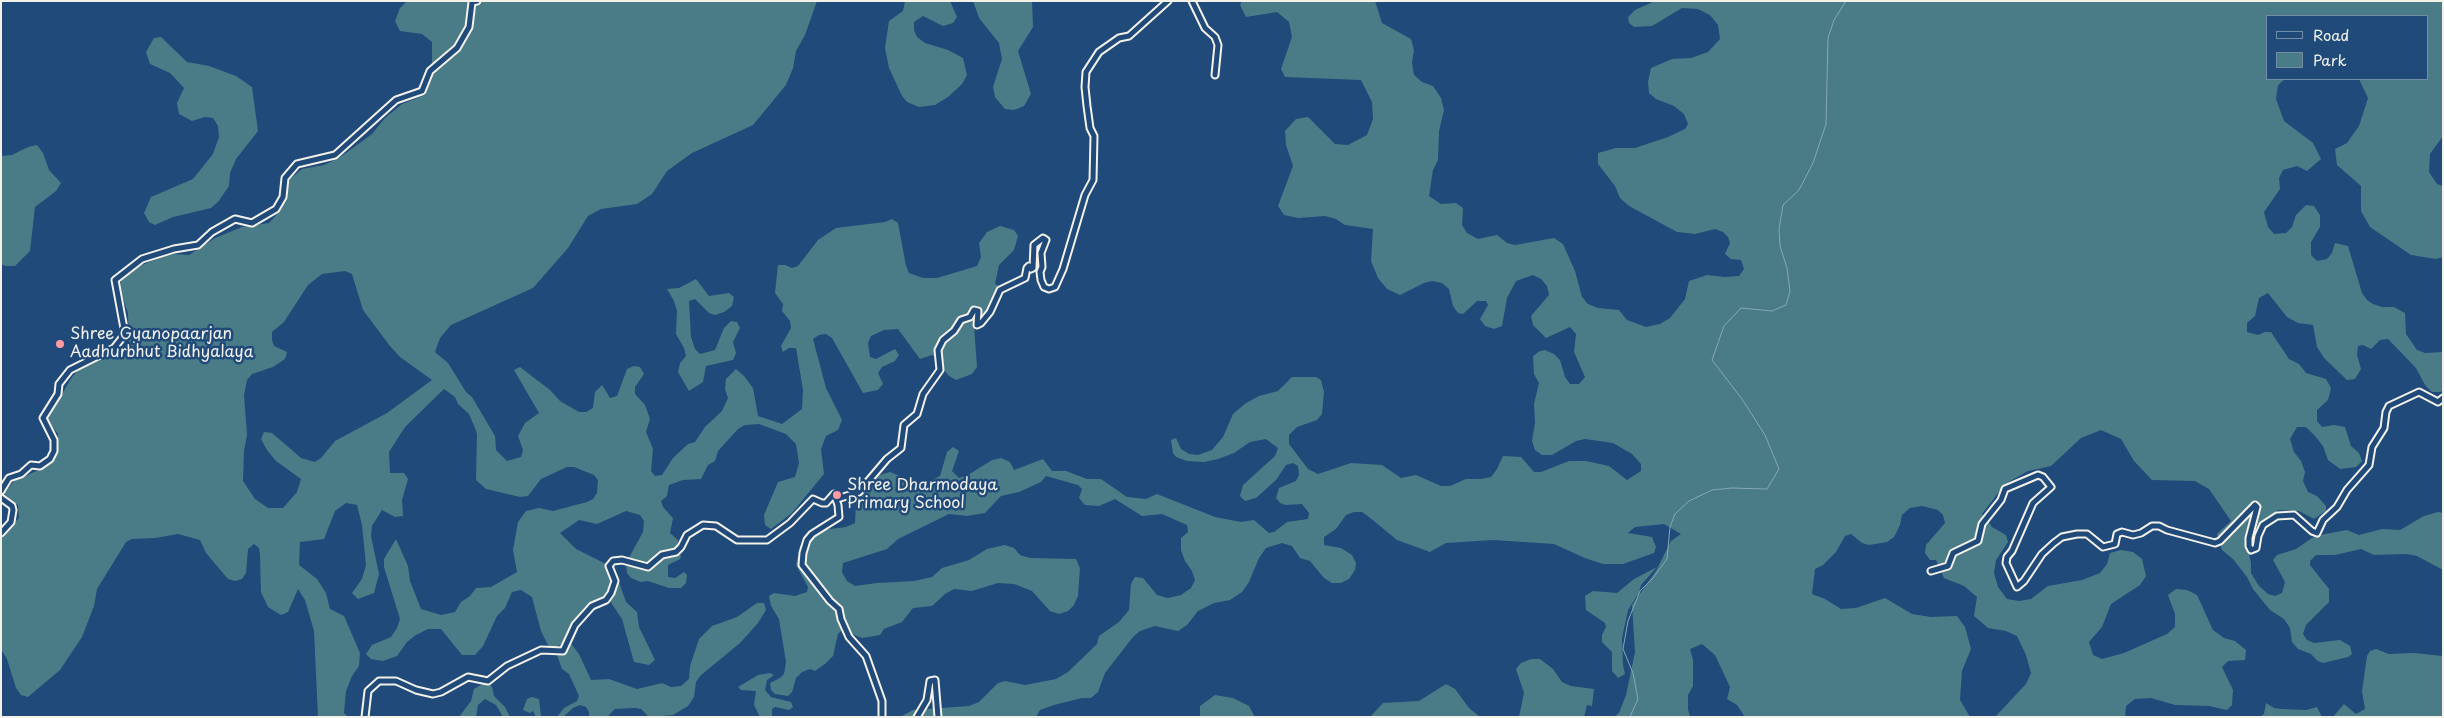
<!DOCTYPE html>
<style>
body{margin:0}
#map{position:relative;width:2444px;height:718px;overflow:hidden;background:#1f4a7a;font-family:"Playpen Sans",sans-serif}
canvas{display:block}
.frame{position:absolute;inset:0;border:2px solid #f4f1e8;pointer-events:none}
.legend{position:absolute;left:2266px;top:15px;width:162px;height:65px;box-sizing:border-box;background:#1f4a7a;border:1px solid #748da6;margin:0;padding:6px 9px;list-style:none;font-size:15px;color:#f4f1e8}
.legend li{display:flex;align-items:center;gap:10px;height:25px}
.legend b{width:25px;border:1px solid #748da6}
</style>
<div id="map">
<canvas width="2444" height="718"></canvas>
<div class="frame"></div>
<ul class="legend">
<li><b style="height:6px;background:#1f4a7a"></b>Road</li>
<li><b style="height:14px;background:#4a7c88"></b>Park</li>
</ul>
</div>
<script>
const context = document.querySelector('canvas').getContext('2d');
context.lineJoin = 'round';
function paint(path, color) { context.fillStyle = color; context.fill(path, 'evenodd'); }
const toPath = rows => new Path2D(rows.map(r => 'M' + r).join(''));
function stroke(path, color, width, dash) { context.strokeStyle = color; context.lineWidth = width; context.lineCap = dash ? 'butt' : 'round'; context.setLineDash(dash || []); context.stroke(path); }
function drawText(font, color, halo, rows, align = 'center') {
  context.font = font + ' "Playpen Sans",sans-serif'; context.lineWidth = 5; context.setLineDash([]); context.textBaseline = 'middle'; context.strokeStyle = halo; context.fillStyle = color; for (const [text, x, y, turn = 0] of rows) {
    context.save(); context.translate(x, y); context.rotate((+turn || 0) * Math.PI / 180); context.textAlign = isNaN(turn) ? turn : align; if (halo) context.strokeText(text, 0, 0); context.fillText(text, 0, 0); context.restore();
  }
}
const green = toPath([
 [407,1,817,1,805,35,796,51,793,68,786,85,753,125,692,153,667,171,652,194,637,204,601,209,588,216,568,248,533,288,451,325,440,338,435,352,448,363,466,392,472,397,495,436,496,450,507,461,521,457,523,450,518,436,525,423,539,413,514,370,520,367,550,390,560,401,579,412,586,412,593,408,595,392,602,385,610,398,617,396,627,369,634,366,640,367,644,374,635,387,635,394,645,405,650,419,646,432,653,449,651,471,655,476,662,475,673,458,688,444,695,442,705,427,722,411,728,398,725,389,726,379,736,369,744,376,753,388,758,416,782,424,802,409,803,390,796,348,789,348,783,352,781,346,791,328,790,321,782,311,783,304,775,293,778,265,785,265,792,268,798,266,818,240,836,228,885,222,892,219,898,223,906,266,909,273,923,278,937,278,977,266,981,257,979,243,987,232,1000,226,1014,230,1018,236,1014,250,999,265,995,284,1001,287,988,311,974,326,977,367,972,374,956,380,949,376,944,370,942,361,932,355,920,359,898,329,884,330,871,336,868,343,870,357,876,359,895,349,899,355,895,361,882,367,878,373,883,384,878,390,863,393,832,338,826,334,819,335,813,339,826,388,842,420,838,430,826,436,821,449,824,474,792,513,771,529,765,525,764,515,778,482,795,477,799,463,796,444,786,434,759,424,745,425,738,429,718,451,715,461,708,465,701,479,683,480,669,485,667,496,661,501,663,507,673,518,670,533,678,540,677,549,681,556,680,559,668,565,668,577,675,578,684,572,687,575,686,583,681,588,669,588,648,581,641,582,631,578,627,573,626,563,643,532,644,521,640,515,626,511,597,524,579,520,560,533,576,549,614,568,626,602,637,612,639,627,655,660,649,665,634,662,622,619,610,601,603,596,589,604,582,611,563,644,552,648,548,645,541,631,532,597,521,590,512,592,505,608,497,616,483,646,475,655,462,655,441,629,428,629,416,635,407,642,397,656,383,661,371,659,366,654,372,645,391,637,397,628,400,619,384,567,384,559,396,539,408,566,410,581,421,609,441,615,455,612,461,602,470,596,476,588,491,587,517,572,513,550,518,522,526,511,539,508,553,511,587,502,593,499,597,493,598,480,594,475,574,467,567,467,541,479,528,496,520,497,486,489,476,480,477,434,475,428,469,414,458,404,455,397,444,389,405,427,389,452,390,473,404,473,408,479,402,500,403,516,395,517,382,510,372,526,371,536,379,574,374,593,358,599,352,593,362,579,366,565,362,525,357,505,346,503,335,511,324,539,300,542,299,565,317,579,326,593,330,609,344,616,360,653,359,666,352,676,346,691,344,713,348,717,318,717,314,631,305,600,298,589,288,612,281,615,268,607,261,592,260,555,259,548,254,544,248,549,246,573,242,579,235,581,228,579,206,553,200,540,178,534,155,538,132,539,126,542,97,589,94,606,82,637,60,670,28,697,21,695,16,688,7,659,1,649,1,536,19,518,18,505,4,494,14,481,43,468,56,454,58,434,47,420,72,377,84,364,129,344,128,313,119,287,123,275,137,267,159,258,174,254,189,255,215,238,242,227,269,223,279,212,290,179,302,169,324,165,339,158,372,134,385,118,402,104,425,95,432,78,432,42,422,34,400,31,395,21,400,8],
 [345,271,352,274,363,310,390,346,400,357,432,380,387,413,335,441,321,458,315,462,301,458,272,433,264,432,261,439,267,450,276,461,301,479,297,492,283,508,268,508,255,499,243,481,244,451,247,435,244,395,247,380,252,374,273,367,285,359,287,352,274,346,272,340,272,332,284,322,308,285,322,274],
 [905,1,950,1,957,17,953,23,943,26,923,16,914,22,914,30,917,37,925,43,948,50,963,58,967,75,962,84,948,97,935,105,919,107,907,102,902,96,889,68,885,48,889,21,903,11],
 [973,1,1032,1,1033,27,1018,51,1031,94,1024,106,1014,110,1005,109,995,97,993,87,1002,59,999,43,979,18],
 [1242,1,1375,1,1382,23,1411,39,1414,50,1412,63,1414,75,1422,82,1433,86,1441,98,1444,110,1439,131,1438,160,1433,170,1429,196,1441,204,1456,203,1463,208,1462,225,1467,233,1478,239,1497,235,1507,243,1515,245,1554,238,1563,244,1575,271,1582,297,1588,304,1598,308,1619,310,1627,320,1646,327,1660,324,1670,318,1685,299,1689,281,1707,275,1725,277,1739,276,1744,269,1741,260,1731,259,1725,254,1730,243,1728,237,1723,232,1715,229,1695,234,1677,232,1629,206,1620,198,1615,186,1598,164,1598,153,1616,148,1635,148,1668,137,1685,129,1688,124,1684,114,1674,106,1656,99,1649,93,1648,82,1651,68,1672,59,1691,58,1708,52,1720,39,1718,25,1710,15,1698,9,1682,8,1652,26,1634,27,1629,23,1628,17,1635,10,1655,1,2443,1,2443,136,2430,154,2429,172,2437,184,2443,186,2443,257,2436,259,2411,255,2370,227,2361,211,2361,186,2337,165,2335,149,2347,143,2359,126,2368,98,2359,79,2428,79,2428,16,2268,16,2268,79,2285,79,2278,85,2276,99,2284,121,2313,143,2321,159,2307,171,2297,166,2283,170,2279,178,2280,189,2264,212,2268,227,2274,234,2286,233,2292,227,2296,215,2306,205,2314,206,2320,215,2320,227,2311,242,2311,255,2317,261,2327,259,2332,253,2335,243,2348,246,2362,293,2367,300,2373,304,2382,307,2394,307,2405,313,2406,334,2417,350,2425,353,2443,352,2443,389,2441,392,2432,392,2425,385,2416,368,2388,339,2380,340,2371,349,2363,345,2358,346,2357,355,2361,369,2355,379,2347,380,2324,358,2317,347,2313,325,2298,323,2287,317,2268,293,2259,298,2255,316,2247,323,2247,332,2258,335,2265,332,2271,332,2289,359,2299,364,2306,373,2326,379,2331,388,2328,400,2317,410,2317,421,2322,427,2334,425,2345,427,2351,446,2359,453,2362,461,2356,467,2340,469,2328,460,2323,446,2315,436,2306,427,2297,427,2290,439,2294,452,2301,461,2305,472,2303,481,2308,492,2317,496,2326,506,2326,511,2314,519,2299,511,2278,510,2259,527,2255,537,2246,537,2246,541,2251,563,2251,573,2259,586,2268,594,2275,596,2282,593,2285,582,2273,560,2277,555,2296,549,2312,538,2325,534,2347,530,2359,535,2382,529,2400,530,2424,516,2438,512,2443,513,2443,570,2417,556,2407,554,2374,555,2361,549,2335,555,2316,555,2310,561,2310,565,2329,589,2329,602,2306,625,2303,634,2307,640,2314,643,2340,640,2350,646,2352,654,2348,657,2323,663,2318,661,2311,654,2298,649,2292,642,2290,628,2284,619,2270,610,2253,589,2247,577,2233,559,2222,550,2217,534,2231,521,2209,489,2195,481,2152,480,2134,461,2121,439,2101,430,2081,438,2051,466,2028,471,2005,484,1982,514,1992,527,2006,535,2008,542,1996,560,1994,573,1998,587,2007,599,2019,601,2031,599,2048,586,2082,580,2100,573,2107,564,2110,553,2121,550,2133,552,2142,559,2146,576,2140,585,2111,604,2102,627,2089,642,2093,655,2102,659,2124,653,2167,634,2175,627,2175,614,2168,595,2176,589,2187,590,2197,595,2213,630,2224,638,2235,641,2246,650,2245,660,2228,661,2222,667,2233,690,2232,705,2227,710,2209,706,2175,705,2151,698,2135,699,2126,706,2125,717,1995,717,2026,684,2031,673,2026,655,2017,636,2006,631,1988,628,1974,616,1977,597,1964,586,1944,578,1936,560,1930,560,1925,553,1926,545,1945,523,1943,515,1938,510,1922,506,1910,508,1902,515,1900,525,1894,537,1887,542,1869,545,1862,543,1851,534,1845,536,1836,552,1823,565,1815,569,1812,594,1825,599,1841,609,1856,608,1885,598,1912,614,1931,617,1957,616,1965,627,1971,649,1962,671,1960,700,1970,717,1745,717,1737,705,1727,699,1730,687,1715,655,1702,644,1690,649,1693,660,1693,686,1688,695,1688,709,1690,717,1614,717,1619,713,1626,695,1635,652,1632,605,1656,571,1671,541,1681,534,1664,524,1635,527,1628,533,1652,537,1656,547,1654,553,1623,564,1603,564,1585,558,1554,544,1493,540,1446,543,1430,552,1397,540,1369,517,1362,512,1354,512,1346,515,1336,529,1324,537,1324,545,1341,548,1352,555,1356,563,1355,570,1349,579,1341,583,1332,583,1324,578,1310,561,1300,558,1292,546,1282,543,1266,548,1259,558,1249,582,1242,592,1230,600,1214,603,1198,611,1187,625,1178,631,1155,626,1140,631,1133,637,1105,673,1098,692,1091,698,1082,698,1054,705,1040,710,1036,717,900,717,913,710,969,706,979,702,998,683,1005,681,1025,685,1056,679,1068,672,1097,644,1099,636,1119,622,1129,610,1131,584,1135,577,1143,578,1157,595,1168,598,1181,595,1191,588,1195,580,1192,571,1185,561,1181,550,1181,538,1188,532,1187,525,1162,514,1142,516,1115,499,1099,506,1085,505,1079,498,1082,489,1078,485,1046,476,1041,482,1019,492,1001,496,985,513,967,516,949,514,898,539,887,549,843,563,842,572,847,581,855,586,877,583,914,581,932,577,942,568,969,560,987,549,1005,545,1014,548,1020,555,1030,558,1076,559,1080,568,1078,596,1074,605,1068,611,1059,614,1050,611,1032,591,1014,584,998,583,972,591,954,589,945,594,932,606,913,608,902,622,884,629,880,635,862,638,842,630,838,634,833,656,825,664,815,671,810,669,802,672,796,678,792,692,788,696,775,694,771,690,770,683,780,678,784,674,786,662,779,619,771,606,769,596,774,593,795,596,807,592,808,587,796,565,800,546,806,539,823,530,846,527,855,523,856,503,880,475,890,472,914,482,932,480,940,476,947,452,953,447,959,451,952,471,959,478,968,475,992,460,1001,458,1010,462,1014,470,1043,459,1052,471,1066,471,1087,479,1101,479,1127,497,1146,499,1157,494,1215,517,1241,522,1254,520,1269,533,1274,532,1287,522,1308,519,1309,513,1302,504,1286,505,1280,503,1276,498,1279,488,1296,481,1299,475,1298,466,1293,463,1286,465,1276,480,1256,498,1245,501,1240,496,1243,485,1275,456,1278,448,1266,439,1250,442,1234,453,1218,459,1204,462,1187,461,1176,457,1173,453,1171,440,1176,438,1181,449,1189,454,1198,455,1212,450,1223,437,1233,414,1246,403,1259,396,1278,391,1292,377,1316,377,1321,380,1324,392,1322,414,1317,420,1297,427,1289,435,1289,444,1308,469,1318,474,1351,463,1382,465,1401,478,1416,475,1441,486,1450,486,1466,479,1481,479,1491,477,1497,469,1503,456,1521,457,1534,472,1541,472,1569,461,1586,461,1609,466,1627,480,1641,471,1641,464,1632,454,1613,443,1585,439,1576,441,1552,455,1542,455,1535,450,1532,441,1535,423,1534,404,1539,383,1534,374,1533,356,1540,351,1545,350,1554,354,1560,360,1565,377,1570,384,1579,384,1585,377,1574,352,1576,334,1570,327,1546,338,1533,325,1531,316,1549,295,1547,286,1541,279,1533,275,1516,281,1507,298,1502,326,1494,329,1485,326,1480,319,1488,305,1486,301,1477,301,1463,314,1458,313,1453,306,1449,289,1442,283,1432,281,1424,283,1400,295,1387,289,1378,278,1371,261,1373,229,1345,225,1336,219,1325,216,1298,218,1284,215,1278,206,1293,166,1286,145,1285,131,1296,119,1308,117,1335,144,1348,145,1367,135,1373,119,1372,102,1361,80,1285,77,1281,69,1292,37,1289,22,1277,12,1246,17,1240,5],
 [161,37,187,62,209,66,236,76,252,87,258,131,236,159,230,173,229,186,218,202,211,208,173,217,155,225,149,222,144,213,151,197,193,179,213,154,219,137,218,126,213,118,205,117,192,121,179,114,177,103,184,88,170,73,150,64,146,52,154,38],
 [37,145,43,153,49,170,61,183,56,191,35,207,30,251,15,266,6,266,1,264,1,156,12,155,28,147],
 [696,279,709,296,729,293,734,297,732,306,724,312,715,315,709,313,695,299,689,301,691,337,695,349,700,354,715,350,724,328,731,321,737,322,740,328,733,342,736,353,733,360,706,366,703,382,689,391,678,372,680,363,686,356,684,348,676,334,677,311,674,301,667,289,679,288],
 [1657,567,1641,585,1639,593,1628,610,1622,638,1623,665,1625,674,1618,678,1612,671,1612,652,1602,642,1602,635,1606,627,1605,623,1586,610,1585,596,1593,591,1617,593,1634,579],
 [757,603,764,603,766,610,758,623,740,643,700,676,696,682,694,697,688,706,673,715,649,717,641,709,635,708,615,709,607,717,589,717,589,712,586,707,580,705,573,708,563,717,557,717,564,708,577,701,579,696,569,674,562,669,557,655,565,653,569,641,579,654,591,680,609,679,637,689,662,683,671,687,681,686,689,679,690,666,699,639,712,626,737,617],
 [2376,649,2389,654,2414,653,2443,656,2443,717,2333,717,2344,704,2356,714,2365,709,2362,691,2367,656,2370,651],
 [1531,659,1540,659,1553,669,1562,682,1571,686,1594,689,1592,706,1587,705,1584,717,1519,717,1524,693,1516,669,1521,663],
 [770,673,774,675,767,680,765,690,771,697,791,702,793,707,789,710,775,707,772,709,772,717,760,717,754,705,756,691,741,690,738,687,758,675],
 [488,683,492,687,494,696,505,707,510,717,503,717,496,705,485,699,478,705,476,717,459,717,471,701,474,689,482,684],
 [1446,684,1455,689,1469,708,1480,717,1370,717,1383,703,1419,701],
 [1215,695,1233,698,1249,706,1255,717,1200,717,1200,706],
 [532,697,539,699,541,717,536,717,533,711,530,713,523,710,527,699],
 [2266,703,2274,708,2281,709,2306,710,2317,707,2322,717,2260,717,2264,714]
]);
const stream = toPath([
 [1630,717,1638,699,1633,673,1623,649,1628,621,1640,591,1653,578,1667,559,1670,527,1675,514,1689,501,1712,490,1732,488,1767,489,1779,469,1765,435,1742,399,1712,360,1724,326,1741,308,1772,311,1786,305,1790,291,1787,268,1780,246,1779,229,1783,205,1799,190,1813,163,1826,124,1828,38,1834,20,1846,1]
]);
const minor = toPath([
 [1192,1,1205,28,1215,37,1218,45,1215,75],
 [1,491,9,478,21,474,31,465,40,466,50,459,54,451,54,440,43,418,58,394,59,384,70,370,114,348,125,334,115,280,142,259,174,249,198,245,212,232,235,219,252,223,276,209,283,197,285,178,297,164,335,155,396,100,422,91,430,71,457,48,469,27,472,2,477,1],
 [1,498,12,506,13,510,11,522,1,533],
 [837,499,859,492,887,459,901,448,904,425,917,414,923,394,940,370,938,350,943,340,954,331,961,320,970,317,974,310,978,311,977,325,981,323,990,312,1000,290,1025,278,1027,268,1029,266,1031,269,1033,268,1034,245,1043,238,1046,240,1041,253,1042,267,1040,272,1041,280,1044,287,1049,289,1055,287,1063,269,1085,195,1093,180,1094,136,1090,128,1087,106,1085,87,1086,72,1099,52,1119,38,1129,36,1168,1],
 [1931,571,1948,566,1953,553,1978,541,1982,524,2001,500,2005,489,2038,475,2043,477,2051,487,2033,503,2012,551,2007,557,2006,563,2017,587,2024,581,2042,554,2054,543,2062,537,2077,534,2087,534,2103,547,2115,544,2117,534,2122,532,2133,535,2141,533,2152,526,2159,526,2167,530,2215,543,2220,541,2255,505,2257,507,2249,538,2249,546,2251,550,2256,548,2258,536,2263,525,2277,516,2294,515,2312,531,2317,533,2323,520,2337,507,2347,490,2369,465,2372,447,2384,428,2386,412,2389,406,2419,392,2438,402,2443,398],
 [365,717,368,691,379,681,396,681,416,690,433,694,441,692,468,677,488,681,507,666,541,650,563,651,575,625,592,606,606,600,611,593,615,581,609,566,613,561,622,560,648,567,662,555,676,552,681,547,687,535,703,525,716,526,737,540,767,540,790,523,813,499,822,503,826,503,834,494,838,505,839,517,812,534,807,540,803,553,802,565,830,601,839,609,841,619,849,637,866,656,882,701,882,717],
 [917,717,927,700,930,681,935,680,938,717]
]);
const markers = [
 [60,344,5,"#ff9aa2"],
 [837,495,5,"#ff9aa2"]
];
const poiNames = [
 ["Shree Gyanopaarjan",70,335],
 ["Aadhurbhut Bidhyalaya",70,353],
 ["Shree Dharmodaya",847,486],
 ["Primary School",847,504]
];
paint(green, '#4a7c88');
stroke(stream, '#87a7b9', 1);
stroke(minor, '#f4f1e8', 9);
stroke(minor, '#1f4a7a', 5);
for (const [x, y, r, color] of markers) { const dot = new Path2D(); dot.arc(x, y, r, 0, 2 * Math.PI); context.fillStyle = color; context.fill(dot); stroke(dot, '#1f4a7a', 2); }
drawText('16px', '#f4f1e8', '#1f4a7a', poiNames, 'left');
</script>
